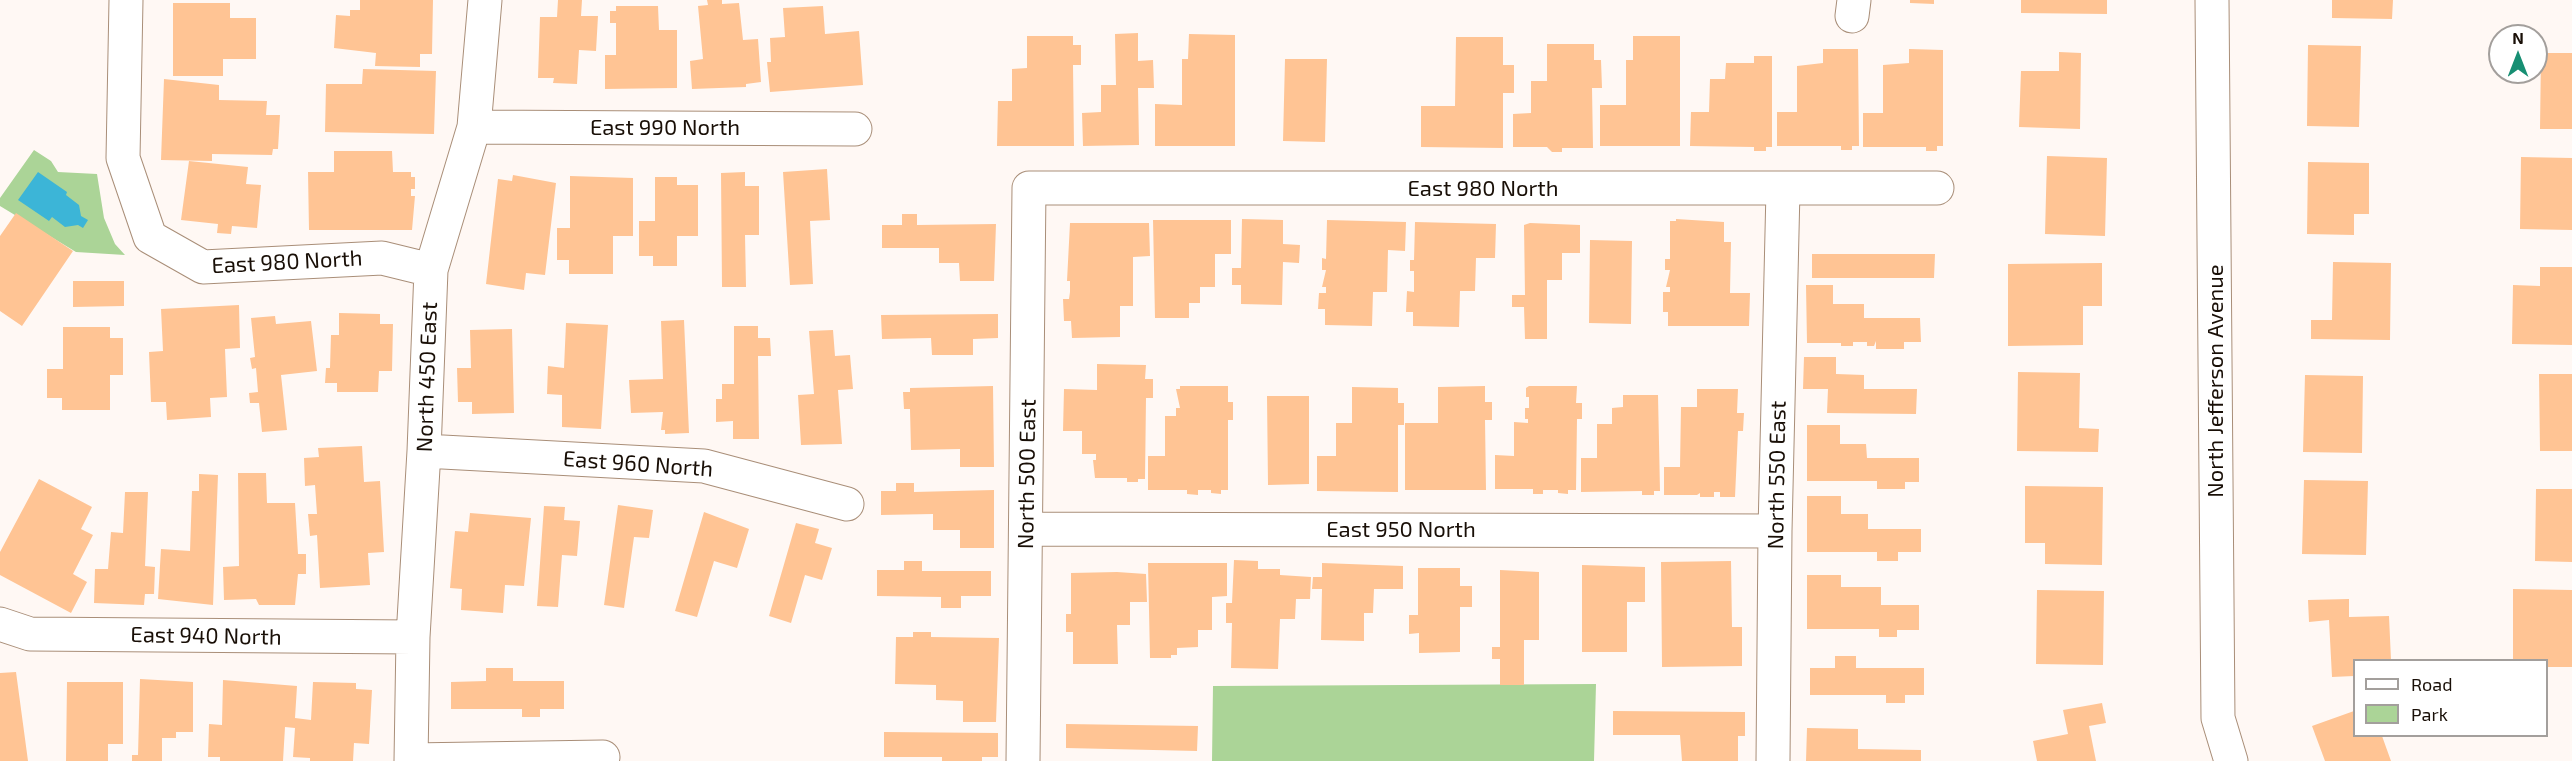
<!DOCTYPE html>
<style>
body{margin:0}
#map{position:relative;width:2572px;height:761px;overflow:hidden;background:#fff8f4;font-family:"Exo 2",sans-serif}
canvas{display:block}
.legend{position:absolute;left:2353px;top:659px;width:195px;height:78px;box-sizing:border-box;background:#fff;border:2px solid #a39f9c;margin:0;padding:8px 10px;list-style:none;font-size:18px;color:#190f07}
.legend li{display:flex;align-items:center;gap:12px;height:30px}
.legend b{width:30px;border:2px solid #a39f9c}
.north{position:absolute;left:2488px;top:24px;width:60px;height:60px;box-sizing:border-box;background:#fff;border:2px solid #a39f9c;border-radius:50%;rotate:0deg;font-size:16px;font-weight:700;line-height:24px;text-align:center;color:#190f07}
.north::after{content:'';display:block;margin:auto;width:21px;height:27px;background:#178f73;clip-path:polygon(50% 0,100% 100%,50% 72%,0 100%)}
</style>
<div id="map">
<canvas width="2572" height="761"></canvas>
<ul class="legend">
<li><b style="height:8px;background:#fff"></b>Road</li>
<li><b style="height:16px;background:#abd497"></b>Park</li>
</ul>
<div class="north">N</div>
</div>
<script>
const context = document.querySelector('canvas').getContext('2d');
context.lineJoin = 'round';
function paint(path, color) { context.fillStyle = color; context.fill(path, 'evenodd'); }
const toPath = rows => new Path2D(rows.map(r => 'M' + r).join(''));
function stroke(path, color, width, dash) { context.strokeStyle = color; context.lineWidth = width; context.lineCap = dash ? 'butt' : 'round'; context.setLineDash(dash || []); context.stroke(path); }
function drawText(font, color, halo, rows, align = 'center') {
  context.font = font + ' "Exo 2",sans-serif'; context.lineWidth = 4.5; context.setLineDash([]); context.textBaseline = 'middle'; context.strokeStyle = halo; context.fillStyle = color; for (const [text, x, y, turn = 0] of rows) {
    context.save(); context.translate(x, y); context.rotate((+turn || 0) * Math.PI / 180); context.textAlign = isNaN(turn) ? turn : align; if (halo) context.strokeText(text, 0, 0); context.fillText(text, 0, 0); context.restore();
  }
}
const green = toPath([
 [34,150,51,161,58,172,97,174,104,218,115,244,125,255,76,252,0,206,0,198],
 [1596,684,1594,761,1212,761,1213,686]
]);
const water = toPath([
 [38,172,67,192,66,195,79,205,81,216,88,220,83,228,78,225,65,227,52,217,49,221,18,200]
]);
const building = toPath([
 [360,0,433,0,432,54,420,54,420,67,375,66,376,53,334,48,336,15,350,16,350,10,360,10],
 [558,0,582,0,581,16,598,16,596,51,579,50,577,84,553,83,554,78,538,78,540,17,557,17],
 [707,0,722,0,722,4,739,3,743,40,758,39,761,82,746,84,746,87,692,89,690,61,703,59,698,6,708,5],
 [1910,0,1934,0,1934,4,1910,3],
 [2021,0,2107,0,2107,14,2021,13],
 [2332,0,2393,0,2392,19,2332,18],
 [173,3,230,3,230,18,256,18,256,59,223,59,223,76,173,76],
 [616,6,658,6,659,30,677,30,677,88,605,89,605,55,616,55,616,23,610,23,610,11,616,11],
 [823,6,825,34,859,31,863,85,770,92,767,62,771,62,770,38,785,37,783,8],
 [1138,33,1138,61,1153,60,1154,88,1138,88,1139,145,1083,146,1082,113,1101,112,1101,85,1116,85,1115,34],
 [1189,34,1235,35,1235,146,1155,146,1155,104,1182,105,1182,59,1188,59],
 [1027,36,1073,36,1073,45,1081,45,1081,65,1073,65,1074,146,997,146,998,101,1012,101,1012,69,1027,68],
 [1633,36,1680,36,1680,146,1600,146,1600,105,1626,105,1626,60,1633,60],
 [1456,37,1503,37,1503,65,1514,65,1514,93,1503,93,1503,148,1421,147,1421,106,1455,106],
 [1547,44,1594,44,1594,60,1601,60,1602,88,1592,88,1593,148,1562,148,1562,152,1552,152,1547,147,1513,147,1513,114,1531,113,1531,81,1547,81],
 [2308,45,2361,46,2359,127,2307,126],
 [1823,49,1858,49,1859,146,1852,146,1852,150,1841,150,1841,146,1777,146,1777,112,1797,112,1797,66,1823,63],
 [1909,49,1943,50,1943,146,1937,146,1937,151,1926,151,1926,147,1863,147,1863,113,1883,113,1883,65,1909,63],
 [2059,52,2081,53,2080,129,2019,127,2021,71,2059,71],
 [2541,53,2572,53,2572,129,2540,129],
 [1754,56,1772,56,1772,147,1766,147,1766,151,1754,151,1754,147,1690,146,1691,112,1709,112,1710,79,1725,79,1726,63,1754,63],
 [1285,59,1327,59,1325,142,1283,141],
 [363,69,436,71,434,134,325,132,326,84,362,84],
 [164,79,219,85,219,100,267,101,266,115,280,115,278,149,273,149,272,155,212,154,212,161,161,160],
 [334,151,392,151,393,172,411,172,411,177,415,177,415,189,411,189,411,196,415,196,412,230,309,230,308,172,334,172],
 [2047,156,2107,158,2105,236,2045,234],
 [2521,157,2572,158,2572,230,2520,229],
 [189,161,248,167,246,184,261,185,257,228,232,226,231,234,217,233,218,224,181,220],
 [2308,162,2369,163,2369,214,2354,214,2354,235,2307,234],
 [827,169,830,220,810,221,813,284,790,285,783,172],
 [745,172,745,186,759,186,759,235,745,235,746,287,722,287,721,173],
 [513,175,556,183,545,275,526,273,524,290,486,284,498,179,512,181],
 [570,176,633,178,633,236,613,236,613,274,569,274,569,260,557,260,557,228,570,228],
 [655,177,677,177,677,185,698,185,698,236,677,236,677,266,653,266,653,256,639,256,639,221,655,221],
 [16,213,73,251,22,326,0,311,0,236],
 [902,214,917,214,917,225,996,224,994,281,960,281,959,263,939,263,939,248,882,248,882,225,902,225],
 [1242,219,1283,220,1283,244,1300,245,1299,263,1283,262,1282,305,1241,304,1241,285,1232,285,1232,268,1241,268],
 [1676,219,1724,222,1724,242,1731,242,1730,293,1750,293,1749,326,1668,326,1668,312,1663,312,1663,292,1670,292,1670,287,1666,287,1670,270,1665,270,1665,259,1670,259,1670,221,1676,221],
 [1153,220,1231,220,1231,254,1215,254,1215,287,1200,287,1200,303,1189,303,1189,318,1155,318],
 [1327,220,1406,222,1405,251,1388,250,1387,292,1373,292,1372,326,1325,325,1325,309,1318,309,1319,293,1326,293,1326,287,1322,287,1326,270,1322,270,1322,258,1326,259],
 [1415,222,1496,224,1495,258,1476,258,1475,291,1460,291,1459,327,1413,326,1413,312,1406,312,1407,291,1414,292,1414,271,1410,271,1410,260,1414,260],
 [1070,223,1149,223,1150,256,1133,257,1133,306,1120,306,1120,337,1072,338,1071,321,1064,321,1063,299,1069,299,1070,292,1070,281,1067,281],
 [1530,223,1580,225,1580,253,1562,253,1562,280,1547,280,1547,339,1525,339,1524,307,1512,307,1512,295,1525,295,1524,225],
 [1590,240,1632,241,1631,324,1589,323],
 [1812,254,1935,254,1934,278,1812,278],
 [2333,262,2391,263,2390,340,2311,339,2311,320,2332,320],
 [2102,263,2102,306,2083,306,2083,345,2008,346,2008,264],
 [2540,267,2572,267,2572,345,2512,344,2513,285,2540,286],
 [73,281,124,281,124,306,73,307],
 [1806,285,1833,285,1833,304,1864,304,1864,318,1920,318,1921,342,1904,342,1904,349,1876,349,1876,341,1874,346,1867,346,1867,342,1853,342,1853,346,1841,346,1841,343,1807,343],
 [239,305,240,348,225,349,227,397,210,398,211,417,167,420,166,402,151,402,149,352,163,351,161,309],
 [339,313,380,314,380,324,393,324,392,371,379,371,378,392,337,392,337,383,325,383,326,368,330,368,331,335,339,335],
 [998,314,998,338,973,339,973,355,932,355,931,338,882,339,881,315],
 [275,316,276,324,311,321,317,371,281,375,287,430,262,432,259,403,250,403,249,393,258,392,256,368,252,369,250,358,255,357,251,318],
 [684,320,689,433,665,434,665,430,661,430,663,412,631,413,629,380,663,379,661,321],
 [566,323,608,325,601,429,562,427,562,395,547,394,548,366,564,368],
 [734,326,758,326,758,338,770,338,771,356,758,356,759,439,733,439,733,421,716,422,716,399,722,399,722,384,734,384],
 [63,327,110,327,110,338,123,338,123,375,110,375,110,410,62,410,62,398,47,398,47,369,63,369],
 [512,329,514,413,472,414,472,402,458,402,457,368,471,368,470,330],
 [833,330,835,356,850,355,853,389,838,390,842,444,801,445,798,395,814,394,809,331],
 [1804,357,1836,357,1836,374,1864,375,1864,389,1917,389,1916,414,1827,413,1828,389,1803,389],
 [1097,364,1146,365,1145,379,1153,379,1153,398,1146,398,1145,479,1138,479,1138,482,1127,482,1127,478,1095,478,1093,460,1096,460,1096,454,1082,454,1082,431,1063,431,1064,389,1097,390],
 [2018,372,2080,373,2079,428,2099,429,2098,452,2017,451],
 [2539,374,2572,374,2572,451,2540,451],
 [2305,375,2363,376,2362,453,2303,452],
 [993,386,994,467,960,467,960,449,911,450,910,409,904,409,903,392,910,392,910,388],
 [1180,386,1228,386,1228,402,1233,402,1233,420,1228,420,1228,490,1221,490,1221,494,1211,493,1211,490,1198,490,1198,495,1187,494,1187,490,1148,490,1148,456,1165,456,1165,416,1176,416,1176,408,1180,408,1176,389,1180,389],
 [1485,386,1485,402,1492,402,1492,420,1485,420,1486,490,1405,490,1405,423,1438,423,1438,387],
 [1529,386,1577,386,1576,403,1582,403,1582,419,1577,419,1576,490,1568,490,1568,494,1558,493,1558,490,1543,490,1543,494,1533,494,1533,489,1495,489,1495,455,1514,456,1514,422,1528,423,1528,419,1525,419,1525,408,1529,408,1529,397,1526,397,1526,388],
 [1352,387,1398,388,1398,403,1404,403,1404,425,1398,425,1398,492,1317,491,1317,456,1336,456,1336,423,1352,423],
 [1697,389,1738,389,1737,413,1744,413,1743,431,1738,431,1735,497,1720,497,1720,492,1714,492,1714,497,1700,497,1700,493,1697,495,1664,495,1664,467,1680,467,1681,407,1697,407],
 [1623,395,1658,395,1660,491,1654,491,1654,495,1642,495,1642,491,1581,492,1581,458,1597,458,1597,424,1612,424,1612,408,1623,407],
 [1267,396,1309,396,1309,484,1268,485],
 [1807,425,1840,425,1840,444,1866,444,1867,458,1919,458,1919,482,1905,482,1905,489,1877,489,1877,481,1807,481],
 [362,446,364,482,380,481,384,552,368,553,370,585,320,588,317,535,310,536,308,514,317,514,315,485,305,486,304,458,319,457,318,448],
 [238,473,266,473,267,503,295,503,298,554,306,554,306,574,298,574,295,605,259,605,256,599,224,600,223,567,239,566],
 [199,474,218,475,213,605,158,599,161,549,190,551,192,491,199,491],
 [39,479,92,507,81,529,93,535,73,574,87,582,71,613,0,575,0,552],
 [2304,480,2368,481,2366,555,2302,554],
 [896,483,914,483,914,492,994,490,994,548,960,548,960,530,933,530,933,514,881,515,881,491,896,491],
 [2025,486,2103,487,2102,565,2045,564,2045,543,2025,543],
 [2536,489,2572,489,2572,562,2535,561],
 [125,492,148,492,145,566,155,567,154,594,145,594,144,605,94,603,95,569,108,569,111,532,123,533],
 [1807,496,1841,496,1841,514,1868,514,1868,529,1921,529,1921,552,1898,552,1898,561,1877,561,1877,552,1807,552],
 [618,505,653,510,649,538,634,537,624,608,604,605],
 [544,506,565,507,564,520,580,521,577,556,562,555,558,607,537,606],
 [704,512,749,529,737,568,714,561,697,617,675,611],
 [470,513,531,518,524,586,505,585,503,613,461,610,462,589,450,588,455,531,468,532],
 [796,523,819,529,815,543,832,548,822,580,805,575,791,623,769,616],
 [1234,560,1258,561,1258,569,1280,569,1280,575,1311,577,1310,599,1296,599,1295,619,1280,619,1278,669,1231,668,1232,623,1226,623,1226,603,1232,603],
 [904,561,922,561,922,571,991,571,991,596,961,596,961,608,941,608,941,597,877,596,877,570,904,570],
 [1731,561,1732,627,1742,627,1742,666,1662,667,1661,562],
 [1148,563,1227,563,1227,596,1212,597,1212,630,1198,630,1198,647,1177,648,1177,655,1171,655,1171,658,1150,658],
 [1322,563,1403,566,1403,589,1374,589,1373,613,1364,613,1364,641,1321,640,1322,589,1312,589,1313,577,1322,577],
 [1582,565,1645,567,1645,602,1627,602,1627,652,1582,652],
 [1418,568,1460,568,1460,586,1472,586,1472,607,1460,607,1460,652,1419,653,1419,633,1409,634,1409,615,1418,615],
 [1500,570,1539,572,1539,640,1524,640,1524,685,1500,685,1500,659,1492,659,1492,647,1500,647],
 [1117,572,1146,574,1147,602,1130,602,1130,625,1117,625,1118,664,1073,664,1073,632,1066,632,1066,614,1071,614,1071,573],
 [1807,575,1841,575,1841,587,1881,587,1881,605,1919,605,1919,630,1897,630,1897,637,1879,637,1879,629,1807,629],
 [2513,589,2572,590,2572,667,2546,667,2546,660,2513,660],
 [2037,590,2104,591,2103,665,2036,664],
 [2349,599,2349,617,2389,616,2391,660,2354,660,2354,676,2332,677,2329,620,2309,622,2308,600],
 [913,632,931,632,931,637,999,638,996,722,963,722,963,701,936,700,936,685,895,684,896,637,913,637],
 [1835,656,1856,656,1856,668,1924,668,1924,695,1905,695,1905,703,1886,703,1886,695,1810,695,1810,668,1835,668],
 [486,668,513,668,513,681,564,681,564,709,540,709,540,717,522,717,522,709,451,709,451,682,486,681],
 [16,672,28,761,0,761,0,673],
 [140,679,193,682,193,732,176,732,176,738,162,738,162,761,132,761,132,755,138,755],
 [223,680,297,686,295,718,311,720,313,682,356,683,356,689,372,690,369,744,354,743,353,761,310,761,310,758,293,757,295,728,285,727,283,761,220,761,220,757,208,757,209,724,222,725],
 [67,682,123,682,123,744,108,744,108,761,66,761],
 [2102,703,2106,723,2089,726,2096,761,2037,761,2033,741,2068,734,2063,710],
 [1613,711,1745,712,1745,736,1738,736,1738,761,1682,761,1680,735,1613,735],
 [2354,711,2354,736,2382,736,2391,761,2325,761,2312,726],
 [1066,724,1198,726,1197,751,1066,748],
 [1807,728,1858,729,1858,749,1921,750,1921,761,1806,761],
 [884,732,998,733,998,757,982,757,982,761,942,761,942,757,884,757]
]);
const minor = toPath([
 [126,0,123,158,150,237,203,267,382,258,431,270],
 [2212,0,2218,718,2231,761],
 [1852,16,1854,0],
 [474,127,855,129],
 [424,451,704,466,847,504],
 [1026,529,1775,531],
 [0,624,30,634,413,637],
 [411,760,603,757],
 [411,761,413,637,424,451,431,270,474,127,485,0],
 [1023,761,1029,188,1937,188],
 [1773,761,1775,531,1783,190]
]);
const streetNames = [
 ["East 990 North",665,128],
 ["East 980 North",1483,189],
 ["East 980 North",287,262,-3],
 ["North 450 East",427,377,-88],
 ["North Jefferson Avenue",2216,381,-90],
 ["East 960 North",638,464,4],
 ["North 500 East",1027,474,-89],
 ["North 550 East",1777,475,-89],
 ["East 950 North",1401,530],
 ["East 940 North",206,636,1]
];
paint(green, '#abd497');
paint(water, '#3cb5d7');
paint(building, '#ffc494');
stroke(minor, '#a98e78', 35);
stroke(minor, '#fff', 33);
drawText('22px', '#190f07', '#fff', streetNames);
</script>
